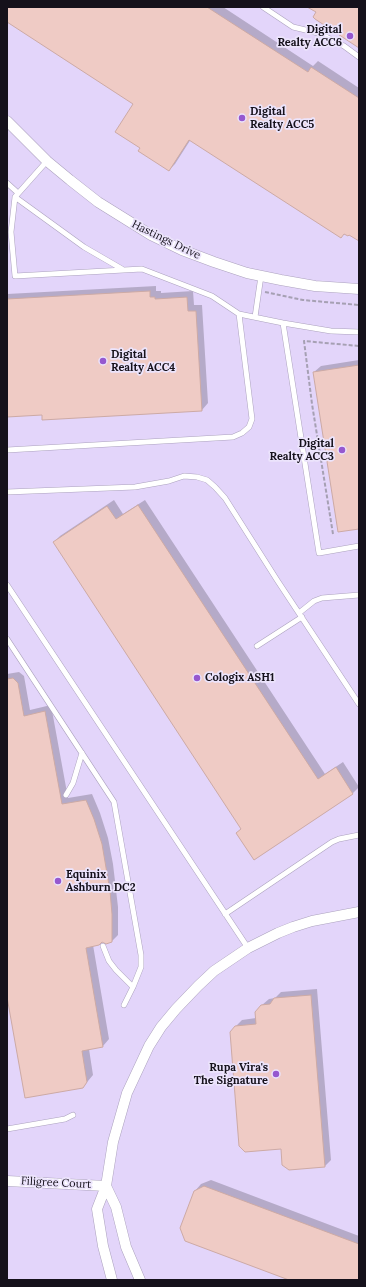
<!DOCTYPE html>
<style>
body{margin:0}
#map{position:relative;width:366px;height:1287px;overflow:hidden;background:#ece4fc;font-family:Lora,serif}
canvas{display:block}
.frame{position:absolute;inset:0;border:8px solid #15111b;pointer-events:none}
</style>
<div id="map">
<canvas width="366" height="1287"></canvas>
<div class="frame"></div>
</div>
<script>
const context = document.querySelector('canvas').getContext('2d');
context.lineJoin = 'round';
function paint(path, color) { context.fillStyle = color; context.fill(path, 'evenodd'); }
const toPath = rows => new Path2D(rows.map(r => 'M' + r).join(''));
function stroke(path, color, width, dash) { context.strokeStyle = color; context.lineWidth = width; context.lineCap = dash ? 'butt' : 'round'; context.setLineDash(dash || []); context.stroke(path); }
function drawText(font, color, halo, rows, align = 'center') {
  context.font = font + ' Lora,serif'; context.lineWidth = 3.5; context.setLineDash([]); context.textBaseline = 'middle'; context.strokeStyle = halo; context.fillStyle = color; for (const [text, x, y, turn = 0] of rows) {
    context.save(); context.translate(x, y); context.rotate((+turn || 0) * Math.PI / 180); context.textAlign = isNaN(turn) ? turn : align; if (halo) context.strokeText(text, 0, 0); context.fillText(text, 0, 0); context.restore();
  }
}
const built = toPath([
 [7,7,359,7,359,1280,7,1280]
]);
const shadow = toPath([
 [7,7,223,7,313,66,318,61,359,88,359,240,191,139,175,164,169,170,142,148,135,104,7,20],
 [156,286,156,291,161,291,161,293,193,291,194,305,202,305,208,403,202,410,43,419,43,414,7,416,7,294],
 [359,360,359,528,314,372,321,366],
 [114,500,123,514,145,500,325,774,343,762,359,787,353,793,254,858,242,828,54,542,60,536],
 [19,672,24,676,30,710,51,705,68,798,92,794,100,813,108,838,113,864,118,907,118,935,112,941,102,941,93,945,109,1039,103,1046,89,1049,93,1075,83,1087,7,991,7,674],
 [317,989,331,1160,324,1167,282,1148,236,1026,242,1020,256,1018,262,1005,269,999,275,998,281,992],
 [211,1180,359,1236,359,1280,292,1280,195,1191,201,1184]
]);
const building = toPath([
 [7,7,207,7,308,72,311,67,359,98,359,241,349,235,348,236,344,234,341,238,189,140,169,171,138,151,140,148,115,132,133,104,7,22,7,7],
 [307,7,359,7,359,48,315,19,313,17,316,12,307,7],
 [150,291,150,297,155,297,155,299,187,297,188,311,196,311,202,411,42,420,42,415,7,417,7,299,150,291],
 [359,365,359,529,338,532,313,372,359,365],
 [138,505,318,779,336,767,353,794,254,860,236,833,241,829,53,542,107,506,116,519,138,505],
 [13,678,18,683,24,716,45,711,62,804,86,800,94,819,102,844,110,891,112,914,112,942,106,944,102,942,99,945,86,948,103,1047,82,1051,87,1082,83,1088,25,1098,7,997,7,679,13,678],
 [311,995,325,1167,289,1170,282,1165,281,1149,245,1152,239,1146,230,1032,235,1026,256,1024,255,1012,261,1005,270,1004,274,998,311,995],
 [204,1186,359,1244,359,1280,289,1280,185,1241,180,1228,194,1191,204,1186]
]);
const path = toPath([
 [265,292,303,300,359,305],
 [333,534,312,404,304,341,359,346]
]);
const service = toPath([
 [263,7,293,27,318,33,344,46,359,57],
 [47,161,15,197,11,232,15,276,142,269,212,296,239,314,283,323,331,331,359,332],
 [7,183,18,193],
 [15,197,84,247,122,269],
 [255,317,261,276],
 [283,323,319,553,359,546],
 [7,450,233,437,242,433,249,427,252,419,239,314],
 [7,492,135,487,169,481,184,476,197,477,207,480,215,487,225,498,277,580,359,704],
 [7,585,248,948],
 [299,613,314,601,322,598,359,595],
 [7,639,114,802,141,955,141,967,133,987,124,1005],
 [257,646,302,617],
 [66,795,73,783,82,753],
 [225,914,332,842,339,839,359,835],
 [103,946,109,961,116,970,133,987],
 [7,1129,65,1119,73,1115]
]);
const minor = toPath([
 [7,121,47,161,70,180,98,202,151,235,182,250,214,262,247,273,281,280,315,286,359,289],
 [7,1181,106,1186],
 [106,1186,116,1207,126,1247,140,1280],
 [112,1280,103,1246,97,1209,106,1186,113,1142,127,1093,149,1046,161,1027,176,1009,198,986,214,971,248,948,278,933,293,927,312,921,359,912]
]);
const markers = [
 [350,36,4,"#9558cf"],
 [242,118,4,"#9558cf"],
 [103,361,4,"#9558cf"],
 [342,450,4,"#9558cf"],
 [197,678,4,"#9558cf"],
 [58,881,4,"#9558cf"],
 [276,1074,4,"#9558cf"]
];
const poiNames = [
 ["Digital",342,30,"right"],
 ["Realty ACC6",342,43,"right"],
 ["Digital",250,112],
 ["Realty ACC5",250,125],
 ["Digital",111,355],
 ["Realty ACC4",111,368],
 ["Digital",334,444,"right"],
 ["Realty ACC3",334,457,"right"],
 ["Cologix ASH1",205,678],
 ["Equinix",66,875],
 ["Ashburn DC2",66,888],
 ["Rupa Vira's",268,1068,"right"],
 ["The Signature",268,1081,"right"]
];
const streetNames = [
 ["Hastings Drive",166,240,26],
 ["Filigree Court",56,1183,3]
];
paint(built, '#e3d5fa');
paint(shadow, '#0003');
paint(building, '#efcbc5');
stroke(building, '#cdaaa5', 1);
stroke(service, '#aca2be', 6);
stroke(minor, '#aca2be', 11);
stroke(path, '#a6a0b3', 2, [4, 2]);
stroke(service, '#fff', 5);
stroke(minor, '#fff', 10);
for (const [x, y, r, color] of markers) { const dot = new Path2D(); dot.arc(x, y, r, 0, 2 * Math.PI); context.fillStyle = color; context.fill(dot); stroke(dot, '#ece4fc', 1.5); }
drawText('bold 11px', '#15111b', '#ece4fc', poiNames, 'left');
drawText('11px', '#15111b', '#ece4fc', streetNames);
</script>
